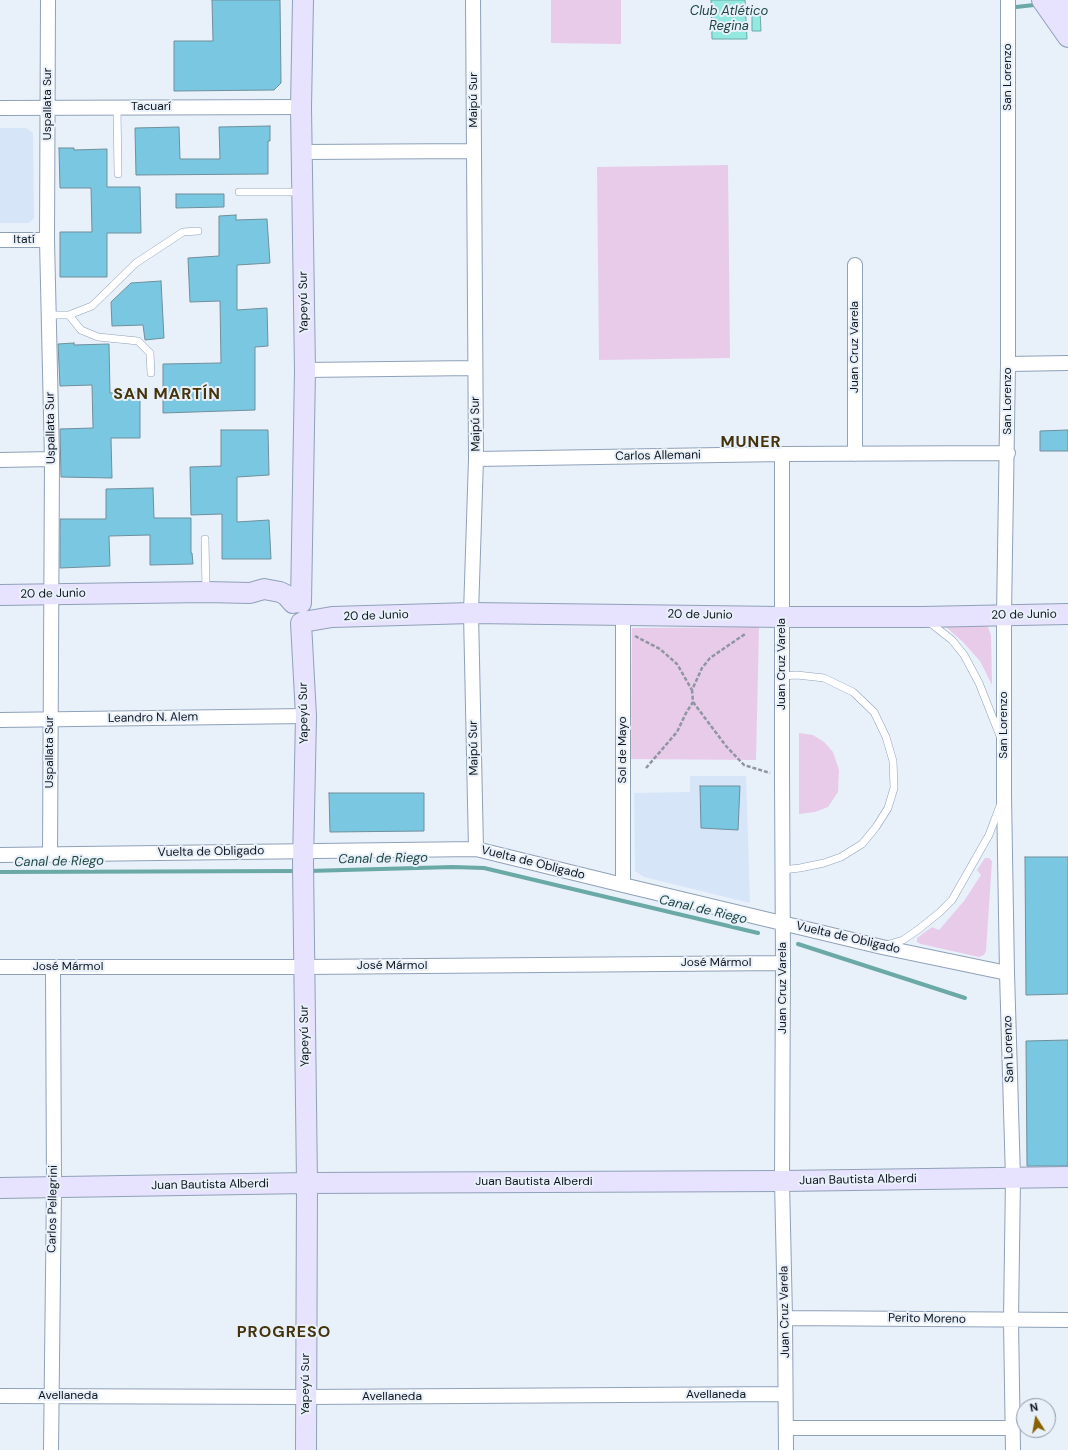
<!DOCTYPE html>
<meta charset="utf-8">
<style>
body{margin:0}
#map{position:relative;width:1068px;height:1450px;overflow:hidden;background:#e8f0fa;font-family:"DM Sans",sans-serif}
canvas{display:block}
.north{position:absolute;left:1016px;top:1398px;width:40px;height:40px;box-sizing:border-box;background:#e8f0fa;border:1px solid #9198a2;border-radius:50%;rotate:349deg;font-size:11px;font-weight:700;line-height:16px;text-align:center;color:#0e141d}
.north::after{content:'';display:block;margin:auto;width:14px;height:18px;background:#876400;clip-path:polygon(50% 0,100% 100%,50% 72%,0 100%)}
</style>
<div id="map">
<canvas width="1068" height="1450"></canvas>
<div class="north">N</div>
</div>
<script>
const context = document.querySelector('canvas').getContext('2d');
context.lineJoin = 'round';
function paint(path, color) { context.fillStyle = color; context.fill(path, 'evenodd'); }
const toPath = rows => new Path2D(rows.map(r => 'M' + r).join(''));
function stroke(path, color, width, dash) { context.strokeStyle = color; context.lineWidth = width; context.lineCap = dash ? 'butt' : 'round'; context.setLineDash(dash || []); context.stroke(path); }
function drawText(font, color, halo, rows, align = 'center') {
  context.font = font + ' "DM Sans",sans-serif'; context.lineWidth = 4; context.setLineDash([]); context.textBaseline = 'middle'; context.strokeStyle = halo; context.fillStyle = color; for (const [text, x, y, turn = 0] of rows) {
    context.save(); context.translate(x, y); context.rotate((+turn || 0) * Math.PI / 180); context.textAlign = isNaN(turn) ? turn : align; if (halo) context.strokeText(text, 0, 0); context.fillText(text, 0, 0); context.restore();
  }
}
const built = toPath([
 [0,128,26,128,33,133,34,218,29,223,0,223],
 [690,776,746,776,750,903,644,877,635,871,634,793,690,792]
]);
const green = toPath([
 [551,0,621,0,621,44,551,43],
 [728,165,730,358,599,360,597,167],
 [980,624,988,627,991,635,992,685,980,661,963,642,944,625],
 [759,627,756,760,631,759,632,628],
 [799,733,813,735,824,742,833,752,839,770,838,792,828,807,815,812,799,814],
 [985,858,989,858,992,861,986,951,984,955,979,957,921,944,917,942,917,938,932,927,939,930,964,901,981,875,977,870]
]);
const water = toPath([
 [711,0,745,0,747,39,712,39,711,0],
 [752,10,760,10,761,31,752,31,752,10]
]);
const stream = toPath([
 [1016,7,1034,5],
 [308,871,453,867,484,868,758,933],
 [0,872,297,871],
 [798,944,965,998]
]);
const building = toPath([
 [212,0,280,0,281,83,274,90,174,91,174,41,213,41,212,0],
 [270,126,270,141,268,141,268,174,136,175,135,128,179,127,180,159,220,159,219,127,270,126],
 [59,148,74,148,74,150,107,149,107,187,140,187,141,233,107,233,107,277,60,277,60,232,92,232,91,188,60,188,59,148],
 [176,194,224,194,224,207,176,208,176,194],
 [236,215,236,220,267,219,270,263,237,265,237,310,267,308,268,346,255,347,255,410,163,413,163,364,221,363,220,301,190,302,188,258,219,256,219,216,236,215],
 [161,281,164,338,145,340,143,325,112,326,111,302,131,283,161,281],
 [74,343,74,345,109,344,110,393,140,392,140,438,111,438,112,478,61,477,60,429,93,428,92,385,60,386,58,344,74,343],
 [221,430,268,430,269,475,237,477,237,522,269,520,271,559,222,559,222,514,191,515,190,467,221,466,221,430],
 [1068,430,1068,451,1040,451,1040,431,1068,430],
 [153,488,154,518,191,518,191,553,192,553,193,564,150,565,150,535,109,536,110,566,60,568,60,519,106,519,106,489,153,488],
 [700,786,740,786,738,830,701,828,700,786],
 [329,793,424,793,424,831,330,832,329,793],
 [1025,857,1068,857,1068,994,1026,995,1025,857],
 [1068,1040,1068,1166,1027,1166,1026,1041,1068,1040]
]);
const path = toPath([
 [635,636,660,649,677,664,692,690,702,668,710,658,745,634],
 [693,702,726,746,744,765,770,773],
 [646,768,677,732,686,713,693,702,692,690]
]);
const lane = toPath([
 [117,107,118,174],
 [239,192,301,192],
 [49,315,69,315,92,306,136,263,183,232,198,231],
 [69,315,81,330,98,337,138,341,150,353,151,373],
 [205,539,206,591],
 [929,622,952,640,964,655,979,683,1000,736],
 [782,676,797,675,824,678,853,692,874,712,886,737,893,761,894,788,888,808,876,827,862,844,841,857,824,863,800,868,782,870],
 [886,945,903,940,919,929,940,912,952,900,989,835,1001,803]
]);
const street = toPath([
 [48,0,47,240,52,459,50,855],
 [473,0,476,459,471,613,476,849],
 [1008,0,1008,364,1004,615,1004,795,1007,973,1013,1178,1011,1320,1013,1450],
 [0,108,301,107],
 [302,152,474,151],
 [0,240,47,240],
 [1008,364,1068,363],
 [305,370,475,368],
 [782,454,782,777,783,963,782,1181,785,1318,786,1450],
 [855,454,855,265],
 [476,459,782,454,1008,453],
 [0,460,52,459],
 [0,720,306,716],
 [0,855,476,849,623,885,882,947,1007,973],
 [623,885,623,614],
 [0,967,304,967,783,963],
 [785,1318,1068,1320],
 [0,1396,306,1397,785,1394],
 [786,1428,1013,1428],
 [51,1450,54,1187,53,967]
]);
const secondary = toPath([
 [1042,0,1068,37],
 [1064,0,1068,13],
 [0,595,206,592,250,593,264,589,280,592,286,595,293,603],
 [301,603,305,370,301,107,303,0],
 [303,622,332,617,471,613,782,617,922,617,1068,614],
 [301,623,306,716,303,863,307,1183,306,1450],
 [0,1188,307,1183,782,1181,1068,1177]
]);
const streetNames = [
 ["San Lorenzo",1008,77,-90],
 ["Maipú Sur",474,100,-90],
 ["Uspallata Sur",48,104,-90],
 ["Tacuarí",151,107],
 ["Itatí",24,240],
 ["Yapeyú Sur",304,302,-91],
 ["Juan Cruz Varela",855,347,-90],
 ["San Lorenzo",1008,401,-90],
 ["Maipú Sur",476,424,-91],
 ["Uspallata Sur",51,428,-91],
 ["Carlos Allemani",658,456,-1],
 ["20 de Junio",53,594,-1],
 ["20 de Junio",700,615,1],
 ["20 de Junio",1024,615,-1],
 ["20 de Junio",376,616,-2],
 ["Juan Cruz Varela",782,664,-90],
 ["Yapeyú Sur",304,713,-91],
 ["Leandro N. Alem",153,718,-1],
 ["San Lorenzo",1004,725,-90],
 ["Maipú Sur",474,748,-91],
 ["Sol de Mayo",623,750,-90],
 ["Uspallata Sur",50,752,-90],
 ["Vuelta de Obligado",211,852,-1],
 ["Vuelta de Obligado",533,863,14],
 ["Vuelta de Obligado",848,938,13],
 ["José Mármol",716,963],
 ["José Mármol",392,966],
 ["José Mármol",68,967],
 ["Juan Cruz Varela",783,988,-90],
 ["Yapeyú Sur",305,1036,-91],
 ["San Lorenzo",1009,1049,-92],
 ["Juan Bautista Alberdi",858,1180,-1],
 ["Juan Bautista Alberdi",534,1182],
 ["Juan Bautista Alberdi",210,1185,-1],
 ["Carlos Pellegrini",53,1209,-89],
 ["Juan Cruz Varela",785,1312,-91],
 ["Perito Moreno",927,1319,1],
 ["Yapeyú Sur",306,1384,-90],
 ["Avellaneda",716,1395],
 ["Avellaneda",68,1396],
 ["Avellaneda",392,1397]
];
const waterNames = [
 ["Club Atlético",729,12],
 ["Regina",729,27],
 ["Canal de Riego",383,859,-1],
 ["Canal de Riego",59,862,-1],
 ["Canal de Riego",703,910,13]
];
const districtNames = [
 ["SAN MARTÍN",167,395],
 ["MUNER",751,443],
 ["PROGRESO",284,1333]
];
paint(built, '#d7e5f9');
paint(green, '#e8cbe9');
paint(water, '#91e9e0');
stroke(water, '#6aa9a6', 1);
stroke(stream, '#6aa9a6', 4);
paint(building, '#7ac7e2');
stroke(building, '#6e8f9b', 1);
stroke(lane, '#8fa1b9', 8);
stroke(street, '#8fa1b9', 16);
stroke(secondary, '#8fa1b9', 22);
stroke(path, '#8f96a0', 2.5, [4, 2]);
stroke(lane, '#fff', 7);
stroke(street, '#fff', 14);
stroke(secondary, '#e7e2fd', 20);
drawText('12px', '#0e141d', '#e8f0fa', streetNames);
drawText('italic 13px', '#1d4642', '#e8f0fa', waterNames);
context.letterSpacing = '1px';
drawText('bold 16px', '#44330b', '#e8f0fa', districtNames);
context.letterSpacing = '0px';
</script>
